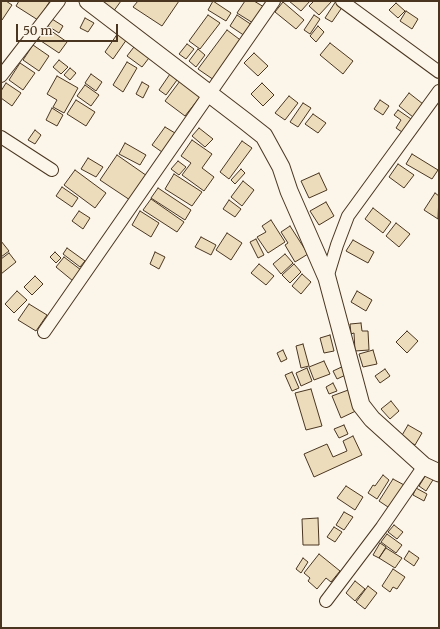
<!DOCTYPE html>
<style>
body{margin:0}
#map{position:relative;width:440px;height:629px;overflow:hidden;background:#fbf6e9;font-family:Merriweather,serif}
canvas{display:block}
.frame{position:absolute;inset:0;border:2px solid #4a3520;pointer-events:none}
.scale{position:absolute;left:16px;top:24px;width:102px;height:18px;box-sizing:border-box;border:2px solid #4a3520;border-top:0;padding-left:5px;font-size:12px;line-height:14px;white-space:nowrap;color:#4a3520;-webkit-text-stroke:3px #fbf6e9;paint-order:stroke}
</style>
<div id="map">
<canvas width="440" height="629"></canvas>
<div class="frame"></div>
<div class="scale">50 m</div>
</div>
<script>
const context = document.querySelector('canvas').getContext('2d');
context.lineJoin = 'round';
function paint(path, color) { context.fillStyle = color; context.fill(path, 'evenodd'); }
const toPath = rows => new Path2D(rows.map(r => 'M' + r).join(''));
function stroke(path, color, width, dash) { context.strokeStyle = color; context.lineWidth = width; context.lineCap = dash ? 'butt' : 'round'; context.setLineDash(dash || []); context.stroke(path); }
const building = toPath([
 [1,1,6,1,12,5,2,20,1,19,1,1],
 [19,1,50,1,38,20,16,6,19,1],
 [98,1,121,1,113,12,98,1],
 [138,1,179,1,162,26,133,7,138,1],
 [213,1,231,13,226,21,208,10,213,1],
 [245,1,254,1,264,7,253,23,237,13,245,1],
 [289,1,310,1,301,11,289,1],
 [314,1,332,1,319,15,309,6,314,1],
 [336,1,343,6,332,22,325,18,336,1],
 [283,2,304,20,296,29,275,12,283,2],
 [396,3,405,11,398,18,389,10,396,3],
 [406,11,418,19,412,29,400,21,406,11],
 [208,15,220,23,200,49,189,41,208,15],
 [237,15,252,25,245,36,230,26,237,15],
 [314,15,320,19,310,34,304,30,314,15],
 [85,18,94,23,88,32,80,28,85,18],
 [52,19,63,26,59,33,48,26,52,19],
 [318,26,324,32,316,42,310,36,318,26],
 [47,28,67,42,59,53,38,39,47,28],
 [227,30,243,42,214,80,198,69,227,30],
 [118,33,127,39,113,59,105,52,118,33],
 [137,43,152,54,142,67,127,56,137,43],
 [330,43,353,61,343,74,320,55,330,43],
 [187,44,194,49,186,59,179,54,187,44],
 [33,45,49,56,39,71,23,60,33,45],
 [198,49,205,55,196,67,189,61,198,49],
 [254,53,268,66,258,76,244,63,254,53],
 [59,60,68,67,61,74,53,67,59,60],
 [127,62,137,68,123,92,113,85,127,62],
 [20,63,35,73,23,90,9,80,20,63],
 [70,68,76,73,70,80,64,75,70,68],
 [91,74,102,82,96,91,85,83,91,74],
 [170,74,177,80,166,95,159,90,170,74],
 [57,76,78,88,64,113,53,107,57,100,47,94,57,76],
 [180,81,200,97,185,116,165,101,180,81],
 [142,82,149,86,143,98,136,94,142,82],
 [6,83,21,93,12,106,1,98,1,91,6,83],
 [262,83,274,95,263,106,251,94,262,83],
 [85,85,99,95,91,106,77,96,85,85],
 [409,93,423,104,413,117,399,106,409,93],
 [289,96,298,103,285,120,275,113,289,96],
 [76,100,95,112,86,126,67,114,76,100],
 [380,100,389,106,383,115,374,109,380,100],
 [303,103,311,108,298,127,290,122,303,103],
 [52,108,63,115,57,126,46,120,52,108],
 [398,110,411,119,402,132,396,128,401,120,394,115,398,110],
 [313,114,326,123,318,133,305,124,313,114],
 [165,127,175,133,162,152,152,145,165,127],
 [199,128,213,139,205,147,192,136,199,128],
 [35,130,41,135,35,144,28,140,35,130],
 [192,140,212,154,202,168,214,177,204,191,182,175,191,163,181,156,192,140],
 [242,141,252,148,229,179,220,172,242,141],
 [125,143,146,155,140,165,119,154,125,143],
 [412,154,438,170,432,179,406,164,412,154],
 [117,155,150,178,133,202,100,180,117,155],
 [88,158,103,167,96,177,81,169,88,158],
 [178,161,186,167,179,175,171,169,178,161],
 [398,164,414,175,404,188,389,177,398,164],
 [241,169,245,173,235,184,231,180,241,169],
 [75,170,106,193,95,208,64,185,75,170],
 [319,173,327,190,309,198,301,181,319,173],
 [174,174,202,192,192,206,165,189,174,174],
 [243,181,254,190,242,206,231,197,243,181],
 [62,187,78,198,72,207,56,196,62,187],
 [158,188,191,210,185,220,151,198,158,188],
 [435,193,439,196,438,219,424,210,435,193],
 [151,199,184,222,177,232,143,210,151,199],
 [229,200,241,209,235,217,223,209,229,200],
 [326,202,334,216,319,225,310,211,326,202],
 [373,208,391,222,383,233,365,219,373,208],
 [79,211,90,218,83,229,72,221,79,211],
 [140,211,159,223,151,237,132,225,140,211],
 [271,220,285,242,268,253,257,237,266,232,262,226,271,220],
 [396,223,410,234,399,247,386,236,396,223],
 [290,226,308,254,295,262,285,245,288,243,281,232,290,226],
 [227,233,242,243,231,260,216,250,227,233],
 [201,237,216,245,211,255,195,247,201,237],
 [256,239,264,255,258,258,250,242,256,239],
 [353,240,374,252,368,263,346,251,353,240],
 [1,241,9,251,1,257,1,241],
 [67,248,85,261,80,267,63,254,67,248],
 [55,252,61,258,56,263,50,257,55,252],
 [155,252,165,257,159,269,150,264,155,252],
 [9,253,16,262,1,274,1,259,9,253],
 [285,254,293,263,281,274,273,264,285,254],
 [64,257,81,270,73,281,56,267,64,257],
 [259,264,274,276,266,285,251,273,259,264],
 [294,264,301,272,290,283,282,275,294,264],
 [302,274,311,282,301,294,292,286,302,274],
 [35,276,43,284,32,295,24,287,35,276],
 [17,291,27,300,14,313,5,304,17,291],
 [357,291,372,300,366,311,351,302,357,291],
 [29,304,47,315,36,331,18,320,29,304],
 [361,323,362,331,368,331,369,350,355,351,354,333,351,334,350,324,361,323],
 [407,331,418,341,407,353,396,342,407,331],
 [330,335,334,351,324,353,320,338,330,335],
 [303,344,309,366,301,368,296,346,303,344],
 [283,350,287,359,281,362,277,353,283,350],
 [373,350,377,364,363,367,359,354,373,350],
 [324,361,330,374,314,380,309,367,324,361],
 [346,365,350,373,337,379,333,371,346,365],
 [307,368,312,381,301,386,296,373,307,368],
 [385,369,390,376,380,383,375,376,385,369],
 [292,372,299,388,292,391,285,375,292,372],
 [333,383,337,391,329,394,326,387,333,383],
 [311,389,322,426,306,430,295,393,311,389],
 [351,389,360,409,341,418,332,396,351,389],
 [391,401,399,411,390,419,381,409,391,401],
 [344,425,348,434,339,438,334,429,344,425],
 [408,425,422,433,415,445,401,437,408,425],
 [353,436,362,455,314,477,304,454,327,444,333,457,347,451,343,441,353,436],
 [429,470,436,475,426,491,419,486,429,470],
 [383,475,389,480,377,499,368,493,373,485,375,486,383,475],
 [393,479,406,486,391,509,379,501,393,479],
 [346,486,363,497,355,510,337,498,346,486],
 [416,488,427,494,424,501,413,495,416,488],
 [344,512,353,517,344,530,336,525,344,512],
 [318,518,319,545,303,545,302,519,318,518],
 [394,525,403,532,397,539,388,532,394,525],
 [334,527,342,532,335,542,327,537,334,527],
 [387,534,402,545,396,553,381,542,387,534],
 [380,543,386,547,379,558,373,555,380,543],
 [386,548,402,558,395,568,379,558,386,548],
 [409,551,419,558,414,566,404,559,409,551],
 [319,554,340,571,331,582,326,578,317,589,308,581,310,578,304,573,319,554],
 [303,558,308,562,301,573,296,569,303,558],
 [393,569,405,577,397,589,393,587,390,592,382,586,393,569],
 [355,581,365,589,355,601,346,593,355,581],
 [368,586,377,593,365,609,356,602,368,586]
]);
const street = toPath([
 [342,1,439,72],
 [1,76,59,1],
 [1,137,52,170],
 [327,278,337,245,348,216,439,91],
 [44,332,274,1],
 [326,601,382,527,424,466]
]);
const secondary = toPath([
 [88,1,245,121,264,136,281,167,289,191,327,278,361,405,372,419,424,466,439,473]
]);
paint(building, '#ecdcbc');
stroke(building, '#4a3520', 1);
stroke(street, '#4a3520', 14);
stroke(secondary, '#4a3520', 19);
stroke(street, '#fbf6e9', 12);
stroke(secondary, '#fbf6e9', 17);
</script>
